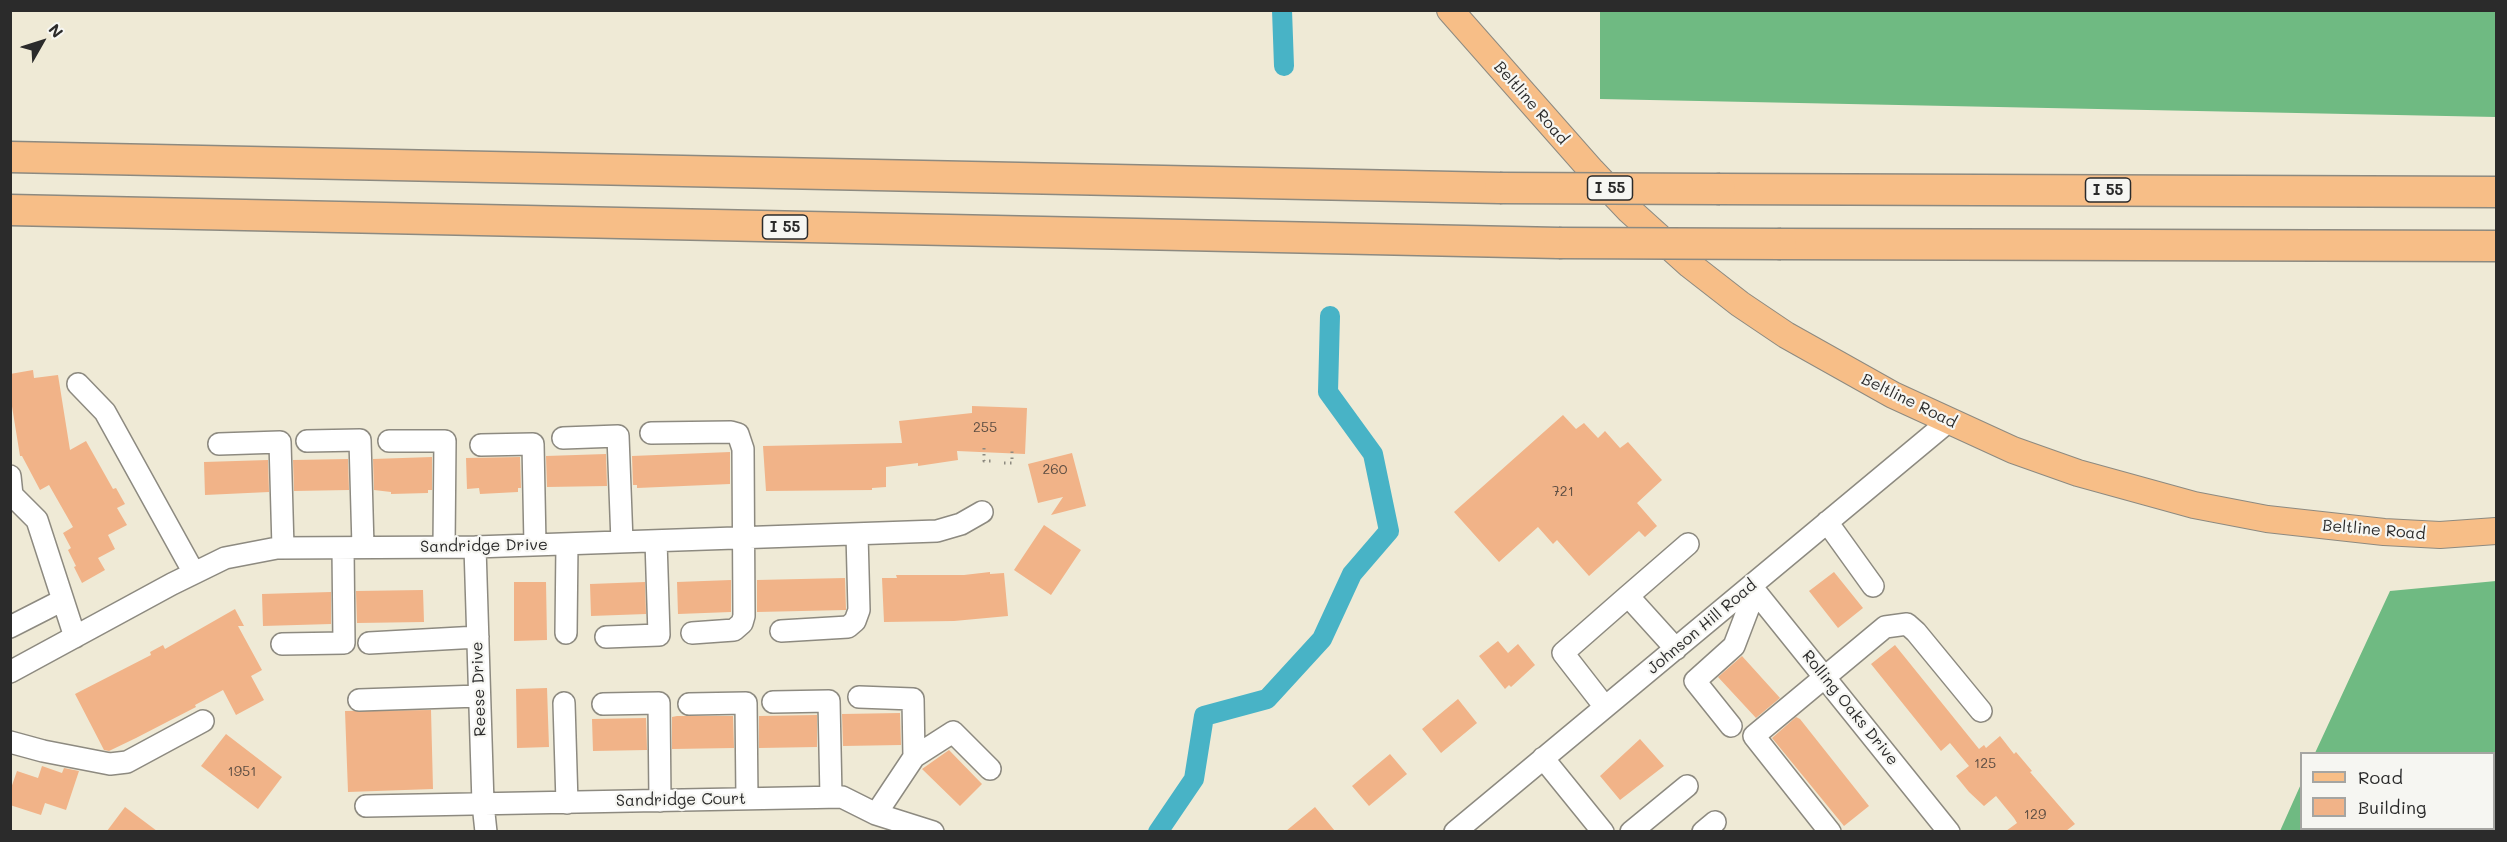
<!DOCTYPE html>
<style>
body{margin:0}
#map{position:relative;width:2507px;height:842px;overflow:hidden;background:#efead6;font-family:Mali,sans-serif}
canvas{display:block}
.frame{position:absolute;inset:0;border:12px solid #2b2b2b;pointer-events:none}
.legend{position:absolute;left:2300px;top:752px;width:195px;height:78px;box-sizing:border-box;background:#f6f6f2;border:2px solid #a5a5a2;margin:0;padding:8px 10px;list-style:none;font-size:18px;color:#2b2b2b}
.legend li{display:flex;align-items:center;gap:12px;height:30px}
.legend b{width:30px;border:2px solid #a5a5a2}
.north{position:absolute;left:12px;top:12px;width:60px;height:60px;-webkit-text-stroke:4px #f6f6f2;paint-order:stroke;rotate:51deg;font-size:16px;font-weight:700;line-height:24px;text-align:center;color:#2b2b2b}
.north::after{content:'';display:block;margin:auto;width:21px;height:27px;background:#2b2b2b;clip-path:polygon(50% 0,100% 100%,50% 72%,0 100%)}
</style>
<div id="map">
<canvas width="2507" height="842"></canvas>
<div class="frame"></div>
<ul class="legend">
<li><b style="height:8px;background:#f7be87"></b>Road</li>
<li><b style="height:16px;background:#f1b388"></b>Building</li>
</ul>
<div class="north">N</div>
</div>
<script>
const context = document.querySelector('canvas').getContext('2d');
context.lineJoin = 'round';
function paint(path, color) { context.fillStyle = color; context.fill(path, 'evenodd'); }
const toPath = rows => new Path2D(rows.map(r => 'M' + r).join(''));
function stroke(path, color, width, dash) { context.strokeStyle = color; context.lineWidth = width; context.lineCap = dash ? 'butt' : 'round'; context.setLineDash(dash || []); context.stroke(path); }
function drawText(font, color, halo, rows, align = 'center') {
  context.font = font + ' Mali,sans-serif'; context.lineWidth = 4.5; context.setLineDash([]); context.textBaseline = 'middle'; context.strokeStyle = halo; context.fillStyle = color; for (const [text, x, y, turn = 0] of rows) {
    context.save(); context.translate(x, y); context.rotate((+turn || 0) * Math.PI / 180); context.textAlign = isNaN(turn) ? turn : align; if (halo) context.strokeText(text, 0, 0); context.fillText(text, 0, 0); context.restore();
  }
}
const forest = toPath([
 [1600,11,2496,11,2496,117,1600,99],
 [2496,581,2496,831,2280,831,2301,784,2302,828,2494,828,2494,754,2315,753,2390,591]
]);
const canal = toPath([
 [1282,10,1284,66],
 [1158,832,1194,779,1204,716,1267,699,1322,639,1352,574,1389,531,1373,454,1328,392,1330,316]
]);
const building = toPath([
 [33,370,34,378,58,375,70,450,86,441,113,489,116,488,125,504,117,508,127,525,108,535,115,549,98,558,105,570,82,583,74,567,76,566,68,550,71,548,63,533,73,527,49,485,40,490,22,456,20,456,10,394,10,374],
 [972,406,1027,408,1025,454,957,451,958,460,918,466,918,463,886,467,886,487,872,488,872,490,766,491,763,446,902,443,899,421,972,413],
 [1563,415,1576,429,1584,423,1598,438,1605,431,1620,448,1628,442,1662,480,1637,503,1657,526,1645,537,1639,531,1589,576,1557,540,1553,544,1538,527,1499,562,1454,512],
 [730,452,730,484,637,488,637,485,633,485,632,456],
 [1072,453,1086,506,1051,515,1063,497,1038,503,1028,464],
 [606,454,607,486,547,487,546,456],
 [432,457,432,490,428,490,428,493,391,494,391,492,374,490,373,459],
 [520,457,521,488,518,488,518,492,480,494,479,488,467,489,466,458],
 [348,459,349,490,294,491,293,460],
 [268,460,269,492,205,495,204,462],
 [1044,525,1081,550,1051,595,1014,570],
 [990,572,990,574,1004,573,1008,616,954,621,884,622,882,578,897,578,896,575,964,575],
 [1834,572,1863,608,1838,628,1809,591],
 [845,578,846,610,757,612,757,580],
 [731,580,731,612,678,614,677,582],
 [514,582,546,582,547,640,514,641],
 [645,582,646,614,591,616,590,584],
 [423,590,424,622,357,623,356,591],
 [331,592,331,624,263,626,262,594],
 [235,609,244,626,238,626,262,670,251,676,264,700,236,715,223,690,195,705,196,707,136,738,109,751,104,750,75,694,151,655,150,652,163,645,165,649],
 [1498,641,1508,653,1518,644,1535,665,1511,687,1509,685,1505,689,1479,656],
 [1895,645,1979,749,1984,745,1986,748,2000,736,2014,754,2016,752,2032,771,2030,772,2075,824,2066,831,2006,831,2017,823,2014,818,1996,796,1984,806,1969,792,1956,776,1969,766,1950,743,1941,751,1871,664],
 [1742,656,1780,698,1756,718,1718,677],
 [547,688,549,747,517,748,516,689],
 [1458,699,1477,723,1441,753,1422,729],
 [431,710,433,789,348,792,345,711],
 [900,713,901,745,843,746,842,714],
 [817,715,817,747,759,748,759,716],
 [677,716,733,716,734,748,672,749,672,717],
 [1796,717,1800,719,1869,806,1844,826,1772,738],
 [646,718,647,750,593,751,592,719],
 [226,734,282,777,258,809,201,766],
 [1640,739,1664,766,1620,800,1600,776],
 [949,750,982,784,960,806,922,769],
 [1390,754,1407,774,1369,806,1352,786],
 [42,766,62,773,64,768,79,771,66,810,45,803,41,815,10,805,10,791,17,771,38,778],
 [125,807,157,831,107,831],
 [1315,807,1335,831,1286,831]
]);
const path = toPath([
 [984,448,984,461,994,461],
 [1004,463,1012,463,1012,450]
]);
const minor = toPath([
 [78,384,105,412,194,573],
 [651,433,731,432,738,434,743,449,744,616,742,623,734,630,692,633],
 [563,438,618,436,622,542],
 [307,441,360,440,363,547],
 [389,441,445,441,444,547],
 [219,444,280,442,283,548],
 [481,445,533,444,535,545],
 [10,476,12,495,37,520,75,637],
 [1827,522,1873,586],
 [475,547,483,804,486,832],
 [1751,586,1949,832],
 [1628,596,1688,544],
 [10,627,63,600],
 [781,631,848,627,855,621,859,610,857,534],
 [566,633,567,544],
 [606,637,659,635,656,541],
 [369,643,478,637],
 [282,644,344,643,343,548],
 [10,672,172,584,225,558,277,548,475,547,937,531,961,524,982,512],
 [859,697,913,699,914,757,876,814],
 [359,700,479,696],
 [773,702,829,701,831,797],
 [564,703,567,803],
 [603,704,659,703,660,801],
 [689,704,746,703,747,799],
 [1605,707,1563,653,1628,596,1676,649],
 [1731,726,1695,681,1734,646,1755,591],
 [10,742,43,751,110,764,127,762,203,721],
 [914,757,953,732,990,769],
 [1543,758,1603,832],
 [366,806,842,797,876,814,933,832],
 [1455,832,1949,421],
 [1631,832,1687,786],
 [1703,832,1715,822],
 [1830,832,1754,736,1885,627,1907,624,1916,632,1981,711]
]);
const major = toPath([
 [1450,10,1592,171,1629,210,1690,265,1740,304,1786,335,1893,395,2013,450,2078,473,2194,505,2267,519,2384,532,2440,535,2496,531]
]);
const highway = toPath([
 [10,157,1500,188],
 [1720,189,2496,192],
 [10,210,1559,243],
 [1781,244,2496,246]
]);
const highwayBridge = toPath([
 [1500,188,1720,189],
 [1559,243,1781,244]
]);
const numberNames = [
 ["255",985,428],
 ["260",1055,470],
 ["721",1563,492],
 ["125",1985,764],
 ["1951",242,772],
 ["129",2035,815]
];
const shields = [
 [1610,188,45],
 [2108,190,45],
 [785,227,45]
];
const shieldNames = [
 ["I 55",1610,188],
 ["I 55",2108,190],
 ["I 55",785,227]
];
const streetNames = [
 ["Beltline Road",1531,103,49],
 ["Beltline Road",1909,401,26],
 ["Beltline Road",2374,530,5],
 ["Sandridge Drive",484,546,-1],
 ["Johnson Hill Road",1702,627,-40],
 ["Reese Drive",479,689,-92],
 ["Rolling Oaks Drive",1850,708,51],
 ["Sandridge Court",681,800,-1]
];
paint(forest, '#6fba82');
stroke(canal, '#48b3c6', 20);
paint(building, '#f1b388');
stroke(minor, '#8d8a80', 24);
stroke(major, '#8d8a80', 28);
stroke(highway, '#8d8a80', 33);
stroke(path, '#8d8a80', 3, [1.5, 4.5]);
stroke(minor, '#fff', 21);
stroke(major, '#f7be87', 26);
stroke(highway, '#f7be87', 30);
stroke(highwayBridge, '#8d8a80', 33, []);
stroke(highwayBridge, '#f7be87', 30);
drawText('14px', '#5c4d42', null, numberNames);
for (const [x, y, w] of shields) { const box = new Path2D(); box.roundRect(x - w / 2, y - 12, w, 24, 4.5); context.fillStyle = '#f6f6f2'; context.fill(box); stroke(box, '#2b2b2b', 1.5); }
drawText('bold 15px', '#2b2b2b', null, shieldNames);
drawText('16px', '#2b2b2b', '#f6f6f2', streetNames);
</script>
